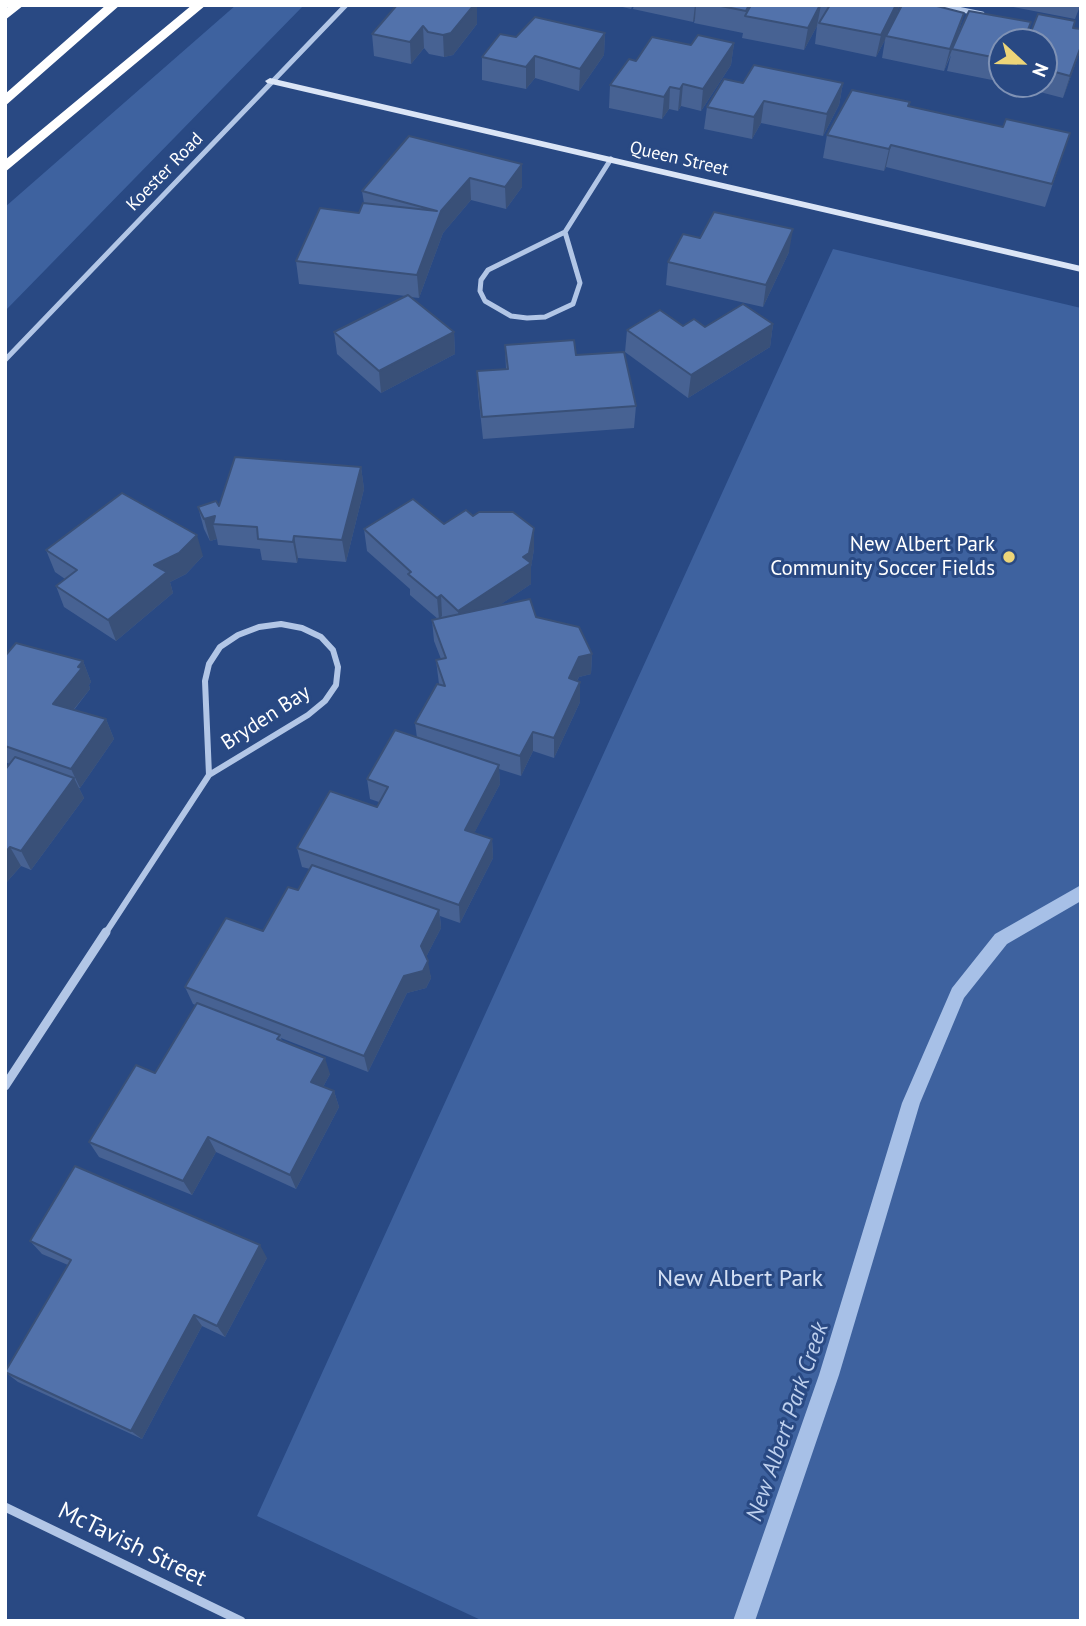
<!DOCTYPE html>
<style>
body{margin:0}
#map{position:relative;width:1086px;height:1626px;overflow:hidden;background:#294983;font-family:"PT Sans",sans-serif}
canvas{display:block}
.frame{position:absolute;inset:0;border:7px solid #fff;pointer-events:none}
.north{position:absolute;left:988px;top:28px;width:70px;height:70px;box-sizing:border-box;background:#294983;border:2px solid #7f92b5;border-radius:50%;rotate:112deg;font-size:19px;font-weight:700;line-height:28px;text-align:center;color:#fff}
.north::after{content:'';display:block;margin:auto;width:24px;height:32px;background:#edd579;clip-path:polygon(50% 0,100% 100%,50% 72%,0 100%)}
</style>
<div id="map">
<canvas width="1086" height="1626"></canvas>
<div class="frame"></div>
<div class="north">N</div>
</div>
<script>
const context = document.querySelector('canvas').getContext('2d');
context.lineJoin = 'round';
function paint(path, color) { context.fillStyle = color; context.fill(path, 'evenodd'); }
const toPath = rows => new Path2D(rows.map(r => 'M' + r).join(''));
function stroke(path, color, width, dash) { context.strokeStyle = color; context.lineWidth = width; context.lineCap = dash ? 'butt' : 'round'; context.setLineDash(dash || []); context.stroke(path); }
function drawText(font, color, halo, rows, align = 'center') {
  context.font = font + ' "PT Sans",sans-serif'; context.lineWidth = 6; context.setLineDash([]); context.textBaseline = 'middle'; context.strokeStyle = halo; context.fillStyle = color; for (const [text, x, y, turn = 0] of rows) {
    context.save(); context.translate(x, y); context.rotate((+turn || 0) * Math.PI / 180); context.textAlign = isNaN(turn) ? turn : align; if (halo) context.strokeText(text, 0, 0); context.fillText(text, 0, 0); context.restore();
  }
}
const green = toPath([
 [236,5,304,5,5,311,5,207],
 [833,249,1081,308,1081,1621,483,1621,257,1516]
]);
const stream = toPath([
 [1081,885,1081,901,1007,944,964,998,920,1103,839,1375,755,1621,733,1621,819,1375,902,1103,952,988,995,934,1081,885]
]);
const streetFar2 = toPath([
 [938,5,982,14],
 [565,232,580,283,573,304,545,317,527,318,511,316,485,301,480,291,481,280,488,270,565,232],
 [565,232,611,159],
 [5,360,346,5]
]);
const streetFar1 = toPath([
 [281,624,302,628,321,637,333,650,338,667,336,685,325,701,308,715,209,775,205,681,209,664,220,647,238,635,259,627,281,624],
 [105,934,209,775]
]);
const street = toPath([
 [5,1086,106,932],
 [5,1507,241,1621]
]);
const secondary = toPath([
 [270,78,1081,266,1081,272,267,83,265,81,270,78]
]);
const highway = toPath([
 [10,5,24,5,5,20,5,9,10,5],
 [106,5,120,5,5,106,5,94,106,5],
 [192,5,206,5,5,172,5,160,192,5]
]);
const wall = toPath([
 [397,5,477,5,477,24,453,55,444,57,429,54,424,48,411,64,374,56,372,34],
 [614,5,633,5,631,9],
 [634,5,899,5,897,15,964,13,958,34,1002,42,1002,82,947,71,951,55,944,71,882,58,885,40,876,57,815,44,817,26,804,50,742,38,743,33,694,23,695,19,693,22,633,9],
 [1003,5,1081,5,1081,6,1080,6,1075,19],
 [1073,28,1081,48,1063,98,1013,85,1044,84,1044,42],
 [605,33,604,55,579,91,535,78,526,89,482,80,482,57,516,37],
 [734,43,731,65,701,111,681,106,678,111,669,109,662,119,609,108,610,85,636,61,691,45],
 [743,83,843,83,839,105,823,136,761,123,752,139,704,129,707,107],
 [910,102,909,107,1003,127,1070,133,1045,207,886,167,884,171,823,158,827,135],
 [409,136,522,187,506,209,471,200,443,233,419,298,410,297,454,332,455,354,381,393,337,354,334,332,406,296,299,284,296,261,359,213,364,203,362,191],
 [789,252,763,307,666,285,668,262],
 [773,324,770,347,688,398,625,352,627,330,683,326,705,327],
 [505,345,576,355,636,406,634,428,483,439,478,393,477,371,506,369],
 [361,467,364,489,346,562,298,558,297,563,262,560,260,549,218,545,217,539,210,541,204,529,198,507,219,506],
 [473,516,534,549,531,567,531,584,498,606,536,617,592,654,591,674,579,677,577,681,580,682,580,702,554,758,533,751,521,776,499,769,500,784,474,833,492,839,493,858,460,923,440,916,441,928,426,957,431,978,426,988,407,993,368,1072,281,1038,282,1041,330,1074,323,1087,334,1091,339,1107,296,1189,216,1152,192,1195,99,1157,89,1142,155,1073,196,1005,193,1004,185,987,263,931,298,890,310,869,302,867,297,848,377,807,379,802,370,799,367,779,417,738,415,723,439,684,436,660,441,659,434,641,432,620,438,619,410,595,410,589,367,551,364,529,444,524],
 [46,550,203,556,186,574,170,582,173,593,116,641,64,607,56,586,65,579,55,572],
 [5,656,83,661,91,682,89,685,90,689,74,710,106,719,114,739,80,788,79,788,84,798,31,870,21,866,5,884,10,764,5,762],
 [30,1241,267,1258,225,1337,202,1326,142,1439,18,1382,5,1372,68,1265,42,1254]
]);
const shadedWall = toPath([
 [474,5,477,5,477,24,453,55,444,57,443,35],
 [695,5,696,5,695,19,693,22],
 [821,5,817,26,804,50,808,28],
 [896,5,899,5,896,19,886,36,885,40,876,57,881,35],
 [964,13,958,34,944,71,950,49],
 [423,26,424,48,411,64,410,42],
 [605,33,604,55,579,91,580,69],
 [734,43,731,65,701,111,703,89],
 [1081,46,1081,48,1063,98,1070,76],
 [535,56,535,78,526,89,526,67],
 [843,83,839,105,823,136,827,114],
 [683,84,681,106,678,111,680,89],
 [670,87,669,109,662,119,664,97],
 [764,101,761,123,752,139,754,117],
 [891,145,886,167,884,171,889,149],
 [522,164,522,187,506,209,505,187],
 [470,178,471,200,443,233,419,298,417,275,441,211],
 [793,229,789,252,763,307,766,285],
 [773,324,770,347,688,398,691,375],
 [454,332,455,354,381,393,379,371],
 [361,467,364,489,346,562,342,540],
 [215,516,213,524,217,539,210,541,204,519],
 [534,528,534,549,531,567,531,584,460,632,458,611,523,557],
 [197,535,203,556,186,574,170,582,173,593,116,641,108,620,154,565],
 [294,536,298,558,297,563,293,542],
 [441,595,442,616,439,619,437,598],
 [592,654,591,674,579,677,568,698,569,678,579,657],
 [83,661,91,682,89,685,90,689,62,724,53,704],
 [580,682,580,702,554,758,554,738],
 [106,719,114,739,80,788,71,769],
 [533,732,533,751,521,776,520,756],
 [499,765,500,784,466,849,465,830],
 [74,778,84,798,31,870,21,851],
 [492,839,493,858,460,923,459,905],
 [10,847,21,866,5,884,5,853],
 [439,910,441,928,423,963,421,946],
 [428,961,431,978,426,988,407,993,368,1072,364,1056,404,976],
 [325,1058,330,1074,317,1098,311,1082],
 [334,1091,339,1107,296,1189,290,1175],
 [208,1137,216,1152,192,1195,183,1181],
 [260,1245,267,1258,225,1337,217,1326],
 [194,1315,202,1326,142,1439,131,1431]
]);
const building = toPath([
 [397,5,474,5,451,33,443,35,428,32,423,26,410,42,372,34,397,5],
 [716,5,749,5,746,11,716,5],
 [751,5,820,5,808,28,745,16,751,5],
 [830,5,896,5,881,35,819,23,830,5],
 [902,5,933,5,964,13,950,49,886,36,902,5],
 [969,11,1031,22,1023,42,1002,42,1002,59,952,49,969,11],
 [1038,14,1075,21,1073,28,1081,29,1081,46,1070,76,1044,69,1044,42,1027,42,1038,14],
 [535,17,605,33,580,69,535,56,526,67,482,57,500,34,516,37,535,17],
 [698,35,734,43,703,89,683,84,680,89,670,87,664,97,610,85,629,59,636,61,652,37,691,45,698,35],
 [754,65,843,83,827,114,764,101,754,117,707,107,724,79,743,83,754,65],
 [852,90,910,102,908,106,1003,127,1006,119,1070,133,1052,184,891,145,889,149,827,135,852,90],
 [409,136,522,164,505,187,470,178,441,211,417,275,296,261,320,208,359,213,363,203,437,211,362,191,409,136],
 [714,212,793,229,766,285,668,262,683,234,700,238,714,212],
 [408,295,454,332,379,371,334,332,408,295],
 [743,304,773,324,691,375,627,330,660,310,683,326,694,319,705,327,743,304],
 [574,340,576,355,624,352,636,406,482,417,477,371,508,369,505,345,574,340],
 [235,457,361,467,342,540,294,536,293,542,258,539,257,527,213,524,215,516,204,519,198,507,216,501,219,506,235,457],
 [122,493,197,535,179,553,154,565,167,572,108,620,56,586,77,570,46,550,122,493],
 [413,499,444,524,466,510,473,516,479,512,513,512,534,528,529,553,523,557,531,563,458,611,441,595,437,598,408,574,411,572,364,529,413,499],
 [530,599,536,617,579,627,592,654,579,657,569,678,580,682,554,738,533,732,520,756,415,723,437,684,445,686,436,660,446,658,432,620,530,599],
 [16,643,83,661,78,667,82,668,53,704,106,719,71,769,5,746,5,656,16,643],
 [395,730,499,765,465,830,492,839,459,905,297,848,330,791,377,807,388,787,367,779,395,730],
 [15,757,74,778,21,851,10,847,5,853,5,770,15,757],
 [312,865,439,910,421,946,428,961,423,971,404,976,364,1056,185,987,226,918,263,931,288,887,298,890,312,865],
 [197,1003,280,1035,277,1039,325,1058,311,1082,334,1091,290,1175,208,1137,183,1181,89,1142,136,1065,155,1073,197,1003],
 [75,1166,260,1245,217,1326,194,1315,131,1431,5,1372,71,1260,30,1241,75,1166]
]);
const markers = [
 [1009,557,7,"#edd579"]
];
const farStreetnames = [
 ["Queen Street",679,159,13],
 ["Koester Road",165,172,-46]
];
const poiNames = [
 ["New Albert Park",995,545],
 ["Community Soccer Fields",995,569]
];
const streetNames = [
 ["Bryden Bay",266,718,-33]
];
const waterNames = [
 ["New Albert Park Creek",788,1422,-71]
];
const nearParknames = [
 ["New Albert Park",740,1279]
];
const nearStreetnames = [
 ["McTavish Street",132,1545,26]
];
paint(green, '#3e629f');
paint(stream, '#a7c0e7');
stroke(streetFar2, '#b2c6e6', 5);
stroke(streetFar1, '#b2c6e6', 6);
stroke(street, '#b2c6e6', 9);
paint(secondary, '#dbe5f6');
paint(highway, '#fff');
paint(wall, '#476293');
paint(shadedWall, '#395078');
paint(building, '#5272ab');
stroke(building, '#395078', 2);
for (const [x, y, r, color] of markers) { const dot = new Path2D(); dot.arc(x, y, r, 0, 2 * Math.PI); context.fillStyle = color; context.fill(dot); stroke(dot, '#294983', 2.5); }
drawText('18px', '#fff', '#294983', farStreetnames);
drawText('21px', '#fff', '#294983', poiNames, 'right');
drawText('21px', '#fff', '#294983', streetNames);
drawText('italic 23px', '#bed0ee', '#294983', waterNames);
drawText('24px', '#d5e1f5', '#294983', nearParknames);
drawText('24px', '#fff', '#294983', nearStreetnames);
</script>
